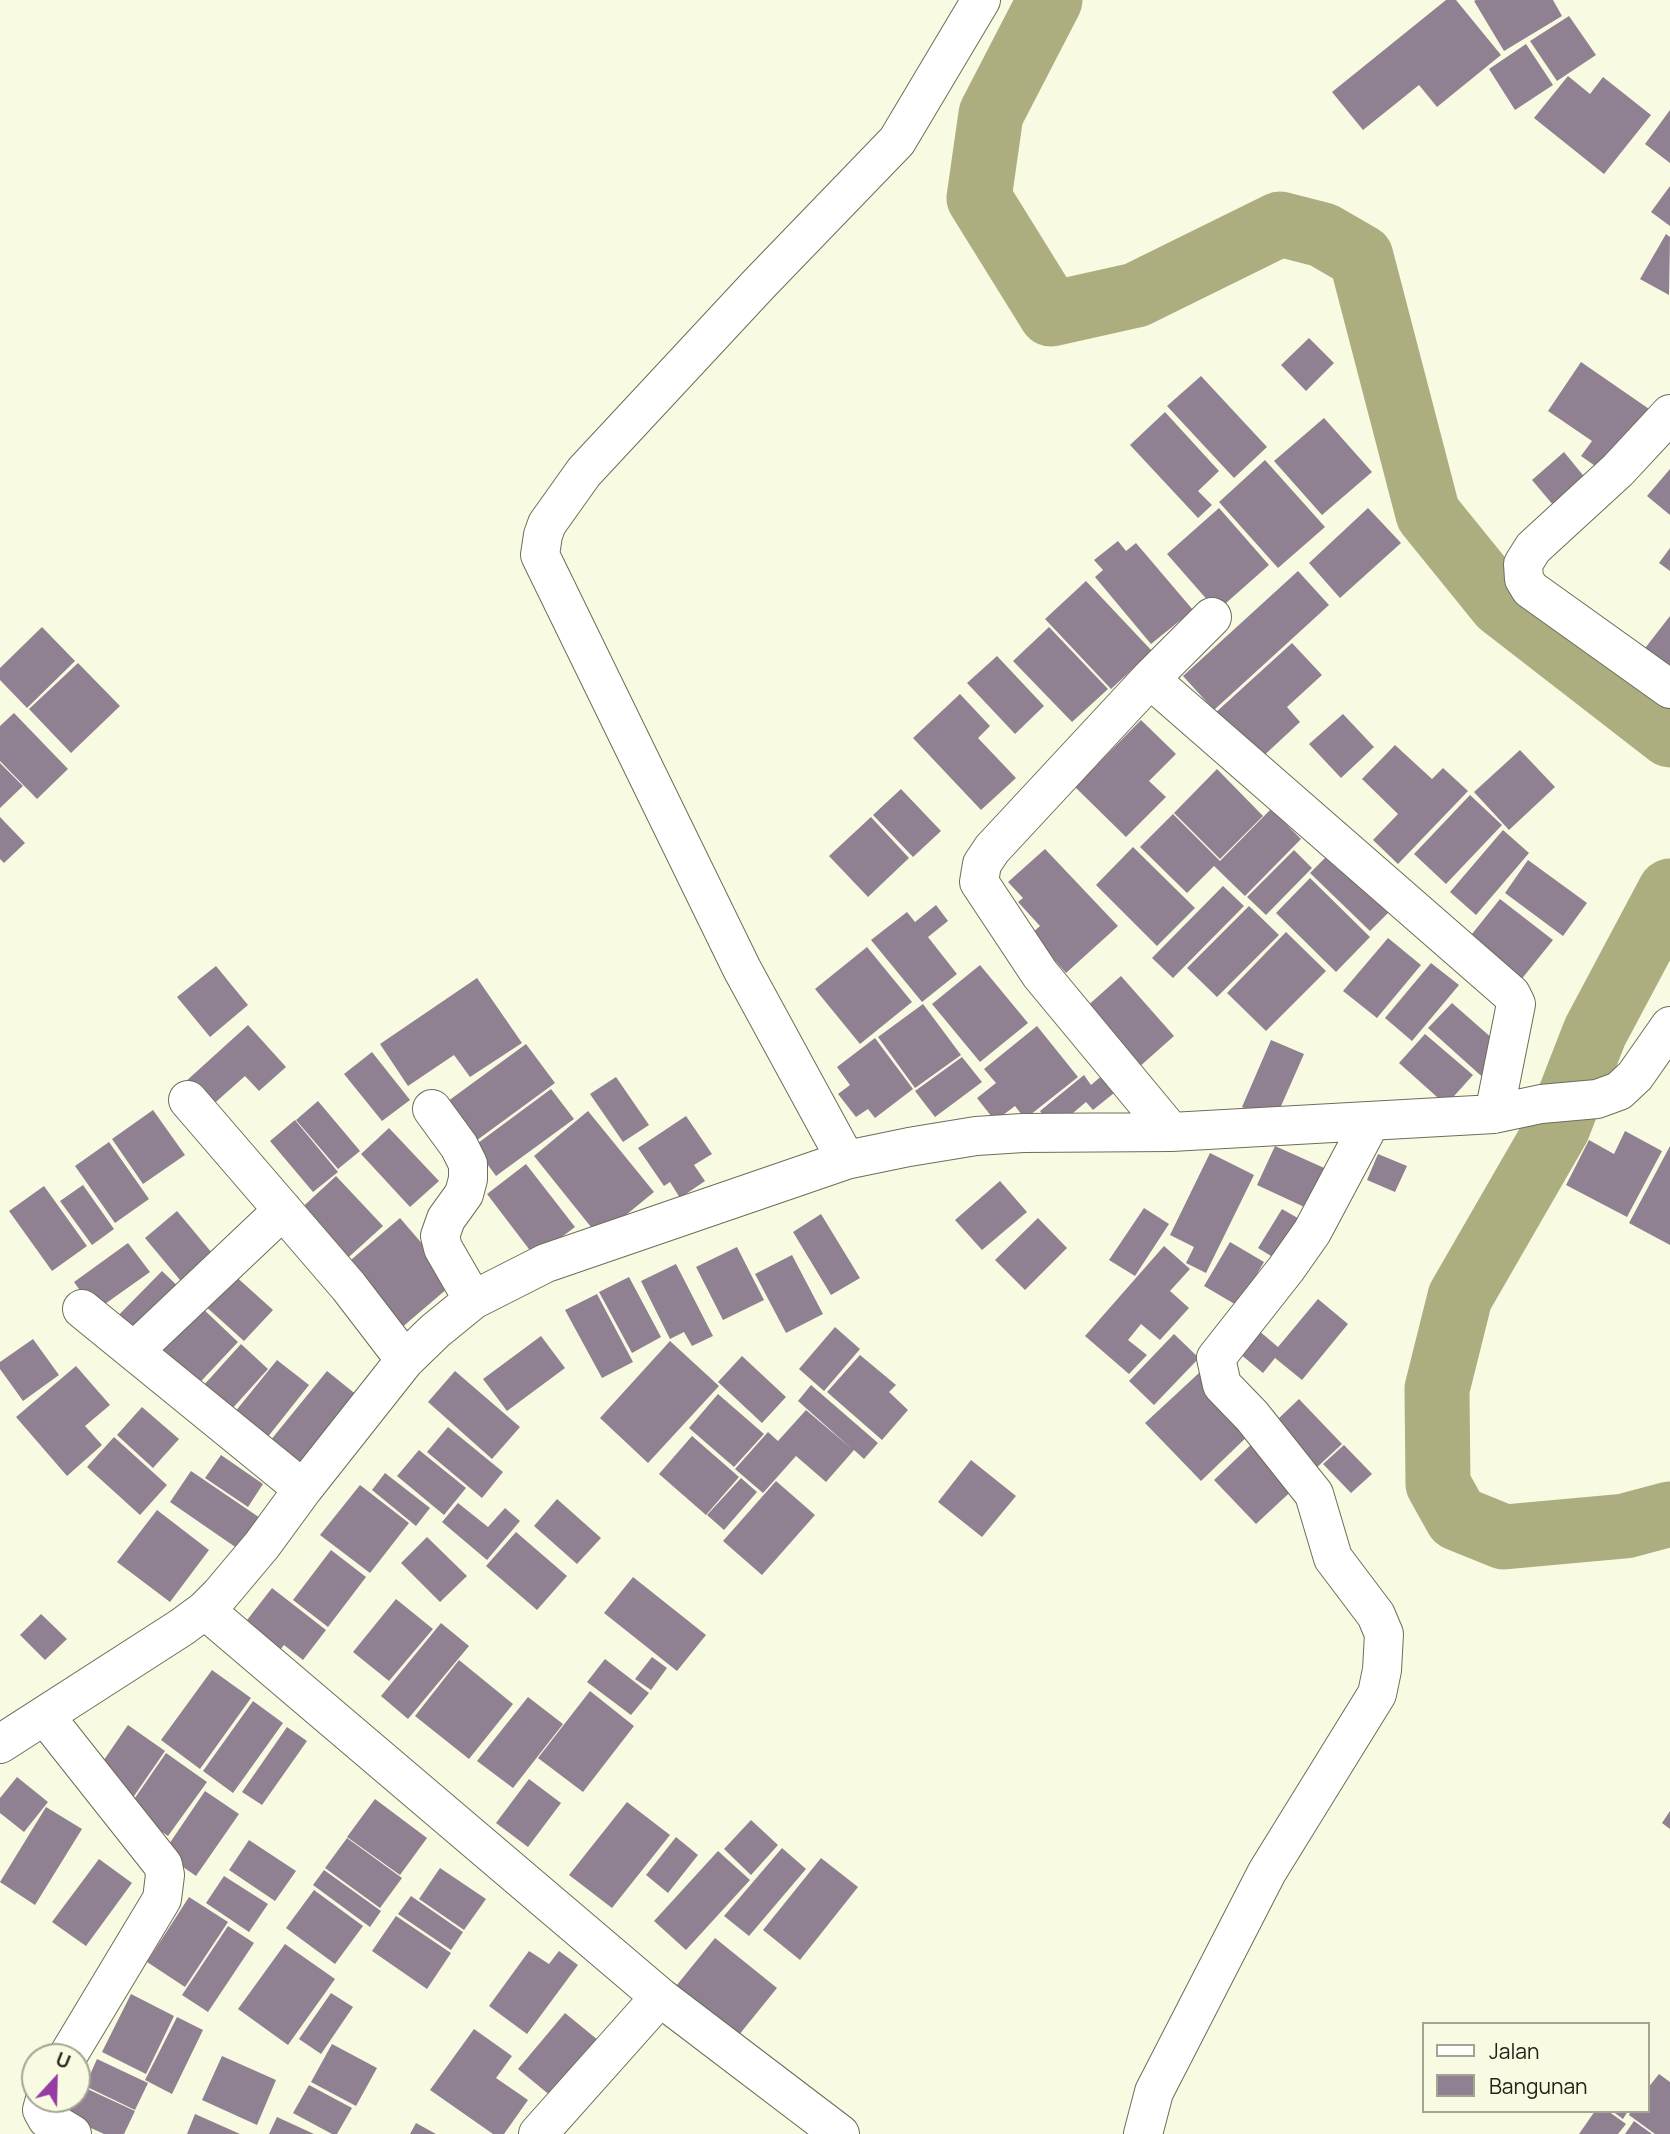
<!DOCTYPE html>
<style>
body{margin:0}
#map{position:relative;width:1670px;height:2134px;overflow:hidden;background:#f9fae2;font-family:Manrope,sans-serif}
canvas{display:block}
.legend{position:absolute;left:1422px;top:2022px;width:228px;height:91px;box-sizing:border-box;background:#f9fae2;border:2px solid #a3a492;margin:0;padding:9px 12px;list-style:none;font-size:21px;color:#222219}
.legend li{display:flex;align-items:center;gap:14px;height:35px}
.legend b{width:35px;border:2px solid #a3a492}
.north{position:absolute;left:21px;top:2043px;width:70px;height:70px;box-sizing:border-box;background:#f9fae2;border:2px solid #a3a492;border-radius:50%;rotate:22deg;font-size:19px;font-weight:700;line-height:28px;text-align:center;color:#222219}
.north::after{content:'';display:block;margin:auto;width:24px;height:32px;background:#983ca5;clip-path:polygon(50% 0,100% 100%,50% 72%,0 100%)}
</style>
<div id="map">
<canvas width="1670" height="2134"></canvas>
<ul class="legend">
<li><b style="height:9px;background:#fff"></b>Jalan</li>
<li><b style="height:19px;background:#908192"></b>Bangunan</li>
</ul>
<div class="north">U</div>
</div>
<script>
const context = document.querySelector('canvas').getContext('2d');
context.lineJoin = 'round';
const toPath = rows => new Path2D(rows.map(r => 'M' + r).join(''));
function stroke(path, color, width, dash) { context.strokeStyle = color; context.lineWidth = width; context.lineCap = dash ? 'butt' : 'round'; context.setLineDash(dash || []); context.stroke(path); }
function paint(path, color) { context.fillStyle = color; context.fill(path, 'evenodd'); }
const river = toPath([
 [1050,0,991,114,979,198,1051,314,1136,295,1280,224,1323,235,1361,257,1428,514,1501,604,1670,735],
 [1670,891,1595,1032,1558,1127,1460,1297,1437,1389,1438,1484,1457,1518,1504,1537,1625,1526,1670,1514]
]);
const building = toPath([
 [1446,0,1456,0,1501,55,1437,107,1419,85,1363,130,1332,92],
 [1476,0,1553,0,1562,16,1504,51,1474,1],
 [1569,16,1596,55,1557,81,1530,41],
 [1526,44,1553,85,1515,110,1489,69],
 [1568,76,1590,94,1603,77,1651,115,1604,174,1534,118],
 [1670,110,1670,163,1645,144],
 [1670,186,1670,226,1651,212],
 [1666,234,1670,237,1669,295,1640,279],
 [1309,338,1334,363,1306,391,1281,365],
 [1581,362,1652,411,1608,475,1581,456,1592,441,1548,411],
 [1201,376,1267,447,1234,478,1167,406],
 [1165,412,1219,471,1198,491,1212,505,1198,518,1130,445],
 [1324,418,1372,472,1322,515,1274,461],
 [1564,452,1591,485,1559,512,1532,480],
 [1265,460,1325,527,1278,568,1219,502],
 [1670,469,1670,515,1647,496],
 [1219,508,1269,565,1217,611,1167,554],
 [1368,508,1401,543,1340,598,1309,563],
 [1118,541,1126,551,1136,543,1193,610,1151,644,1095,577,1103,570,1094,560],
 [1670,548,1670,571,1659,563],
 [1298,571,1329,605,1214,710,1183,676],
 [1086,581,1152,651,1111,689,1045,619],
 [1670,616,1670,681,1639,656],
 [42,627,75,661,27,708,0,680,0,668],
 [1049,627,1108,689,1072,722,1013,661],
 [1292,643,1322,675,1287,707,1300,722,1258,761,1214,714],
 [997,656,1044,706,1015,734,967,683],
 [78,663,120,706,71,753,29,709],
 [960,694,990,726,978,738,1016,778,981,810,913,738],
 [14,713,68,769,37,799,0,761,0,726],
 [1343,714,1374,747,1341,778,1309,744],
 [1141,720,1176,754,1149,781,1166,797,1126,837,1075,787],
 [1395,745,1432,779,1443,768,1468,791,1398,864,1373,840,1398,814,1362,779],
 [1520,750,1555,787,1509,830,1474,792],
 [0,763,23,786,0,808],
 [1217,769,1263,816,1220,859,1174,813],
 [901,789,941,831,913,857,873,815],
 [1470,795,1502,825,1446,884,1414,854],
 [1271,809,1301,839,1245,896,1214,866,1187,893,1140,847,1173,814,1220,861],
 [0,817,25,843,4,863,0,859],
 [871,817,909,858,868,897,829,856],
 [1503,830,1529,853,1476,915,1450,892],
 [1133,847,1195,908,1157,946,1096,885],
 [1045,849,1118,926,1066,973,1031,934,1040,926,1018,902,1023,898,1008,882],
 [1294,850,1312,868,1266,915,1247,897],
 [1333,850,1393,908,1370,931,1310,873],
 [1528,860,1587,903,1563,936,1505,893],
 [1310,878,1370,937,1336,972,1276,913],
 [1223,886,1244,906,1173,978,1152,958],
 [1500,899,1553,940,1520,981,1468,939],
 [936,905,948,921,928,937,957,974,922,1002,871,940,907,912,915,922],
 [1249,906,1279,935,1217,997,1187,968],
 [1286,932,1326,971,1266,1031,1227,993],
 [1388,938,1421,965,1377,1018,1343,991],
 [867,947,912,1002,860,1044,815,989],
 [1431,963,1459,985,1412,1041,1385,1018],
 [980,965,1028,1023,980,1062,932,1004],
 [216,966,248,1005,210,1037,177,997],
 [1121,976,1174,1036,1138,1068,1085,1008],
 [477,978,522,1043,470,1077,454,1055,408,1086,380,1044],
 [1452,1003,1502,1047,1488,1082,1428,1028],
 [923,1004,961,1055,915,1088,878,1037],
 [248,1025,286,1067,259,1091,245,1076,208,1109,184,1083],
 [1037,1026,1078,1077,1025,1119,1015,1106,995,1121,977,1098,996,1083,984,1069],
 [1425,1034,1473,1075,1446,1105,1399,1063],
 [875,1038,913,1089,875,1118,868,1109,856,1117,838,1094,850,1085,837,1067],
 [1271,1040,1304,1054,1274,1122,1242,1107],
 [526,1044,555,1083,469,1146,440,1107],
 [372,1052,410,1100,382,1121,344,1074],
 [962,1057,982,1082,935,1117,915,1091],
 [1105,1073,1119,1089,1093,1110,1086,1102,1054,1129,1040,1111,1084,1075,1091,1085],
 [616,1077,649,1125,623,1142,590,1094],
 [551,1089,574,1119,496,1176,474,1146],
 [318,1101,360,1151,338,1169,296,1120],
 [153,1110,185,1155,143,1184,112,1139],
 [588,1111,654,1192,599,1237,534,1156],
 [686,1116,712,1154,694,1165,705,1181,680,1198,670,1182,664,1186,638,1148],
 [295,1120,338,1172,313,1192,270,1141],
 [389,1128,439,1181,410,1207,361,1154],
 [1625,1131,1662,1151,1627,1217,1566,1185,1589,1140,1614,1154],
 [109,1142,149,1199,115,1223,75,1166],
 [1275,1146,1331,1171,1313,1211,1257,1185],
 [1670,1146,1670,1245,1629,1223],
 [1210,1153,1254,1175,1206,1273,1186,1263,1194,1247,1170,1235],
 [1378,1154,1407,1166,1395,1192,1367,1180],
 [526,1164,575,1227,535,1257,487,1194],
 [336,1176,383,1226,340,1265,294,1215],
 [1000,1181,1027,1212,982,1250,955,1220],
 [83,1185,114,1229,92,1245,60,1201],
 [44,1186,87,1246,52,1271,9,1211],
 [1144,1208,1169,1224,1135,1276,1109,1260],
 [1282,1209,1308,1224,1284,1264,1258,1248],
 [177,1211,222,1265,190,1292,145,1238],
 [821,1214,860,1278,831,1295,793,1232],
 [400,1218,455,1282,393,1335,338,1271],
 [1038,1218,1067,1248,1025,1290,995,1260],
 [1230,1242,1264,1262,1238,1306,1204,1286],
 [128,1243,150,1272,95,1311,74,1282],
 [1164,1246,1190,1269,1170,1291,1189,1308,1160,1340,1141,1324,1128,1340,1147,1355,1129,1374,1085,1336],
 [737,1247,764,1300,723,1320,696,1267],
 [792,1255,823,1314,786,1333,755,1274],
 [676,1264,713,1336,692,1346,684,1332,670,1339,641,1281],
 [162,1271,185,1293,132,1347,109,1325],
 [232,1273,273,1310,244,1341,203,1304],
 [629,1277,661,1337,632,1353,599,1292],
 [597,1294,633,1362,602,1378,565,1310],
 [1318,1299,1348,1324,1302,1380,1275,1358,1263,1373,1239,1353,1258,1330,1278,1347],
 [200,1306,238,1342,189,1394,151,1358],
 [835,1327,860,1349,824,1391,799,1369],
 [1174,1334,1199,1358,1154,1405,1129,1381],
 [541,1336,565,1368,507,1411,483,1379],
 [33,1339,59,1375,23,1401,0,1369,0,1362],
 [670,1341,719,1386,648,1463,600,1418],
 [241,1344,268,1369,222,1420,194,1396],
 [860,1355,896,1385,889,1392,908,1410,882,1440,827,1392],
 [742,1356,786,1397,762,1423,718,1382],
 [277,1360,309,1385,259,1448,226,1423],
 [76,1366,110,1405,85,1426,102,1445,67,1476,16,1417],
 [327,1371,363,1400,306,1470,270,1441],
 [455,1371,520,1427,492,1459,428,1402],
 [1199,1373,1254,1430,1201,1481,1145,1423],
 [811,1385,878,1443,864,1459,854,1450,826,1482,796,1456,763,1493,735,1469,768,1432,778,1441,806,1410,852,1449,798,1401],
 [718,1394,764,1434,734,1467,689,1428],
 [1299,1399,1342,1444,1256,1524,1214,1480],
 [142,1407,179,1439,153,1468,117,1435],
 [448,1427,503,1472,482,1498,427,1452],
 [692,1436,739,1477,706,1515,659,1474],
 [114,1437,167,1485,140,1515,87,1467],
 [1344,1445,1372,1474,1351,1493,1323,1464],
 [419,1450,466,1488,444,1515,397,1476],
 [221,1455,263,1484,248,1507,205,1478],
 [971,1460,1016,1496,982,1537,938,1502],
 [191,1471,266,1522,244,1553,170,1502],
 [385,1473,430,1508,416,1526,372,1490],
 [741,1478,757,1492,724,1530,707,1515],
 [776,1481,815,1515,762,1575,723,1541],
 [360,1485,409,1523,370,1573,320,1535],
 [557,1499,601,1538,577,1564,534,1526],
 [458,1503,488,1527,505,1508,520,1521,487,1560,442,1522],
 [157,1510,209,1550,170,1602,117,1562],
 [516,1532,567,1576,537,1610,486,1566],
 [427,1537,467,1576,440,1602,401,1563],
 [331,1550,366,1577,328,1627,293,1600],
 [633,1577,706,1635,677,1671,604,1613],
 [272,1588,326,1630,303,1660,284,1645,272,1660,237,1633],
 [396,1599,433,1629,389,1681,353,1652],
 [41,1614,67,1639,45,1660,20,1635],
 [441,1623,469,1646,408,1719,381,1696],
 [652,1657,667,1668,651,1690,635,1679],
 [605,1659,649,1693,631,1715,587,1682],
 [459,1660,513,1704,469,1759,415,1716],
 [212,1670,251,1698,200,1769,161,1740],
 [590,1691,634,1726,583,1792,538,1758],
 [528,1697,563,1724,513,1788,477,1761],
 [253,1701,283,1723,233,1793,203,1771],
 [128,1725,165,1751,132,1799,95,1773],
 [287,1727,307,1741,262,1805,242,1792],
 [166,1753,207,1782,168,1836,128,1808],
 [17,1777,48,1802,24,1832,0,1813,0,1798],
 [529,1779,561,1803,528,1847,496,1823],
 [205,1791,239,1814,196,1876,163,1853],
 [375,1799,427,1838,400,1875,347,1837],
 [627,1802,670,1835,612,1908,569,1875],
 [46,1807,82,1829,35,1905,0,1882],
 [1670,1811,1670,1829,1662,1823],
 [751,1820,778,1845,751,1875,724,1849],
 [676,1837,698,1855,668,1893,646,1875],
 [347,1838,402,1878,380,1908,325,1868],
 [249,1840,296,1871,275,1901,229,1870],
 [782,1848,806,1869,749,1936,724,1916],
 [718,1851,750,1880,686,1950,654,1921],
 [821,1858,858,1887,800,1960,763,1930],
 [99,1859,132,1883,86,1946,52,1922],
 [440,1868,486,1899,464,1930,419,1899],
 [324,1870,381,1911,370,1927,313,1885],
 [224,1876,268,1904,249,1932,206,1903],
 [314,1890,363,1926,335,1964,286,1928],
 [411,1896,463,1932,451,1950,398,1914],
 [189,1897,228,1922,185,1987,147,1962],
 [396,1916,451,1953,427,1989,372,1951],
 [228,1926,254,1943,208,2012,182,1995],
 [715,1938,777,1988,730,2046,668,1996],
 [285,1944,335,1979,288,2045,238,2009],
 [529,1951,549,1964,559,1951,578,1965,527,2034,489,2006],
 [331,1993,353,2007,321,2054,299,2039],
 [131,1994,174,2016,146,2074,102,2052],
 [565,2013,604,2045,557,2101,518,2069],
 [177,2017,203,2030,172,2094,145,2080],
 [474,2029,512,2056,496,2078,528,2100,504,2134,493,2134,430,2090],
 [332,2044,377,2068,356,2106,311,2082],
 [222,2056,276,2080,257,2125,202,2100],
 [97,2059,148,2083,135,2110,85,2086],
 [1659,2074,1670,2082,1670,2134,1655,2134,1629,2115,1631,2111,1647,2111,1647,2089],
 [309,2085,352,2108,337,2134,332,2134,293,2113],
 [81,2086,135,2111,124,2134,104,2134,67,2117],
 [1595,2111,1608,2111,1626,2124,1618,2134,1579,2134],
 [1612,2111,1628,2111,1623,2119],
 [195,2114,240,2134,187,2134],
 [277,2117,314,2134,269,2134],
 [1634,2121,1652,2134,1625,2134],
 [416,2123,436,2134,410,2134]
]);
const minor = toPath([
 [1670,414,1618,470,1533,548,1523,564,1524,579,1530,589,1670,689],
 [1150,679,1511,994,1516,1004,1494,1114],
 [188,1100,349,1287,405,1360],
 [432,1109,459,1146,468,1164,468,1179,464,1194,446,1219,440,1236,443,1248,473,1300],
 [1171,1132,1040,974,979,882,982,864,992,849,1150,679,1212,617],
 [846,1160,742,969,540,555,543,535,547,524,584,472,759,284,897,141,981,0],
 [82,1309,303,1489],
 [134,1351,283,1210],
 [205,1610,660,1997,840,2134],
 [45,1716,163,1865,165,1875,162,1899,67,2057],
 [0,1744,182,1627,205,1610,220,1595,262,1545,303,1489,405,1360,435,1331,473,1300,546,1263,846,1160,909,1147,976,1136,1023,1133,1171,1132,1494,1114,1541,1104,1597,1099,1619,1091,1635,1076,1670,1026],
 [45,2099,42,2110,47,2119,72,2134],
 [538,2134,660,1997],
 [1143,2134,1154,2092,1267,1872,1377,1694,1382,1670,1384,1634,1376,1615,1333,1558,1314,1494,1252,1416,1222,1385,1216,1358,1286,1269,1312,1232,1371,1121]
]);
stroke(river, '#adae80', 65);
paint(building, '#908192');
stroke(minor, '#6d6e59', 40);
stroke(minor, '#fff', 38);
</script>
